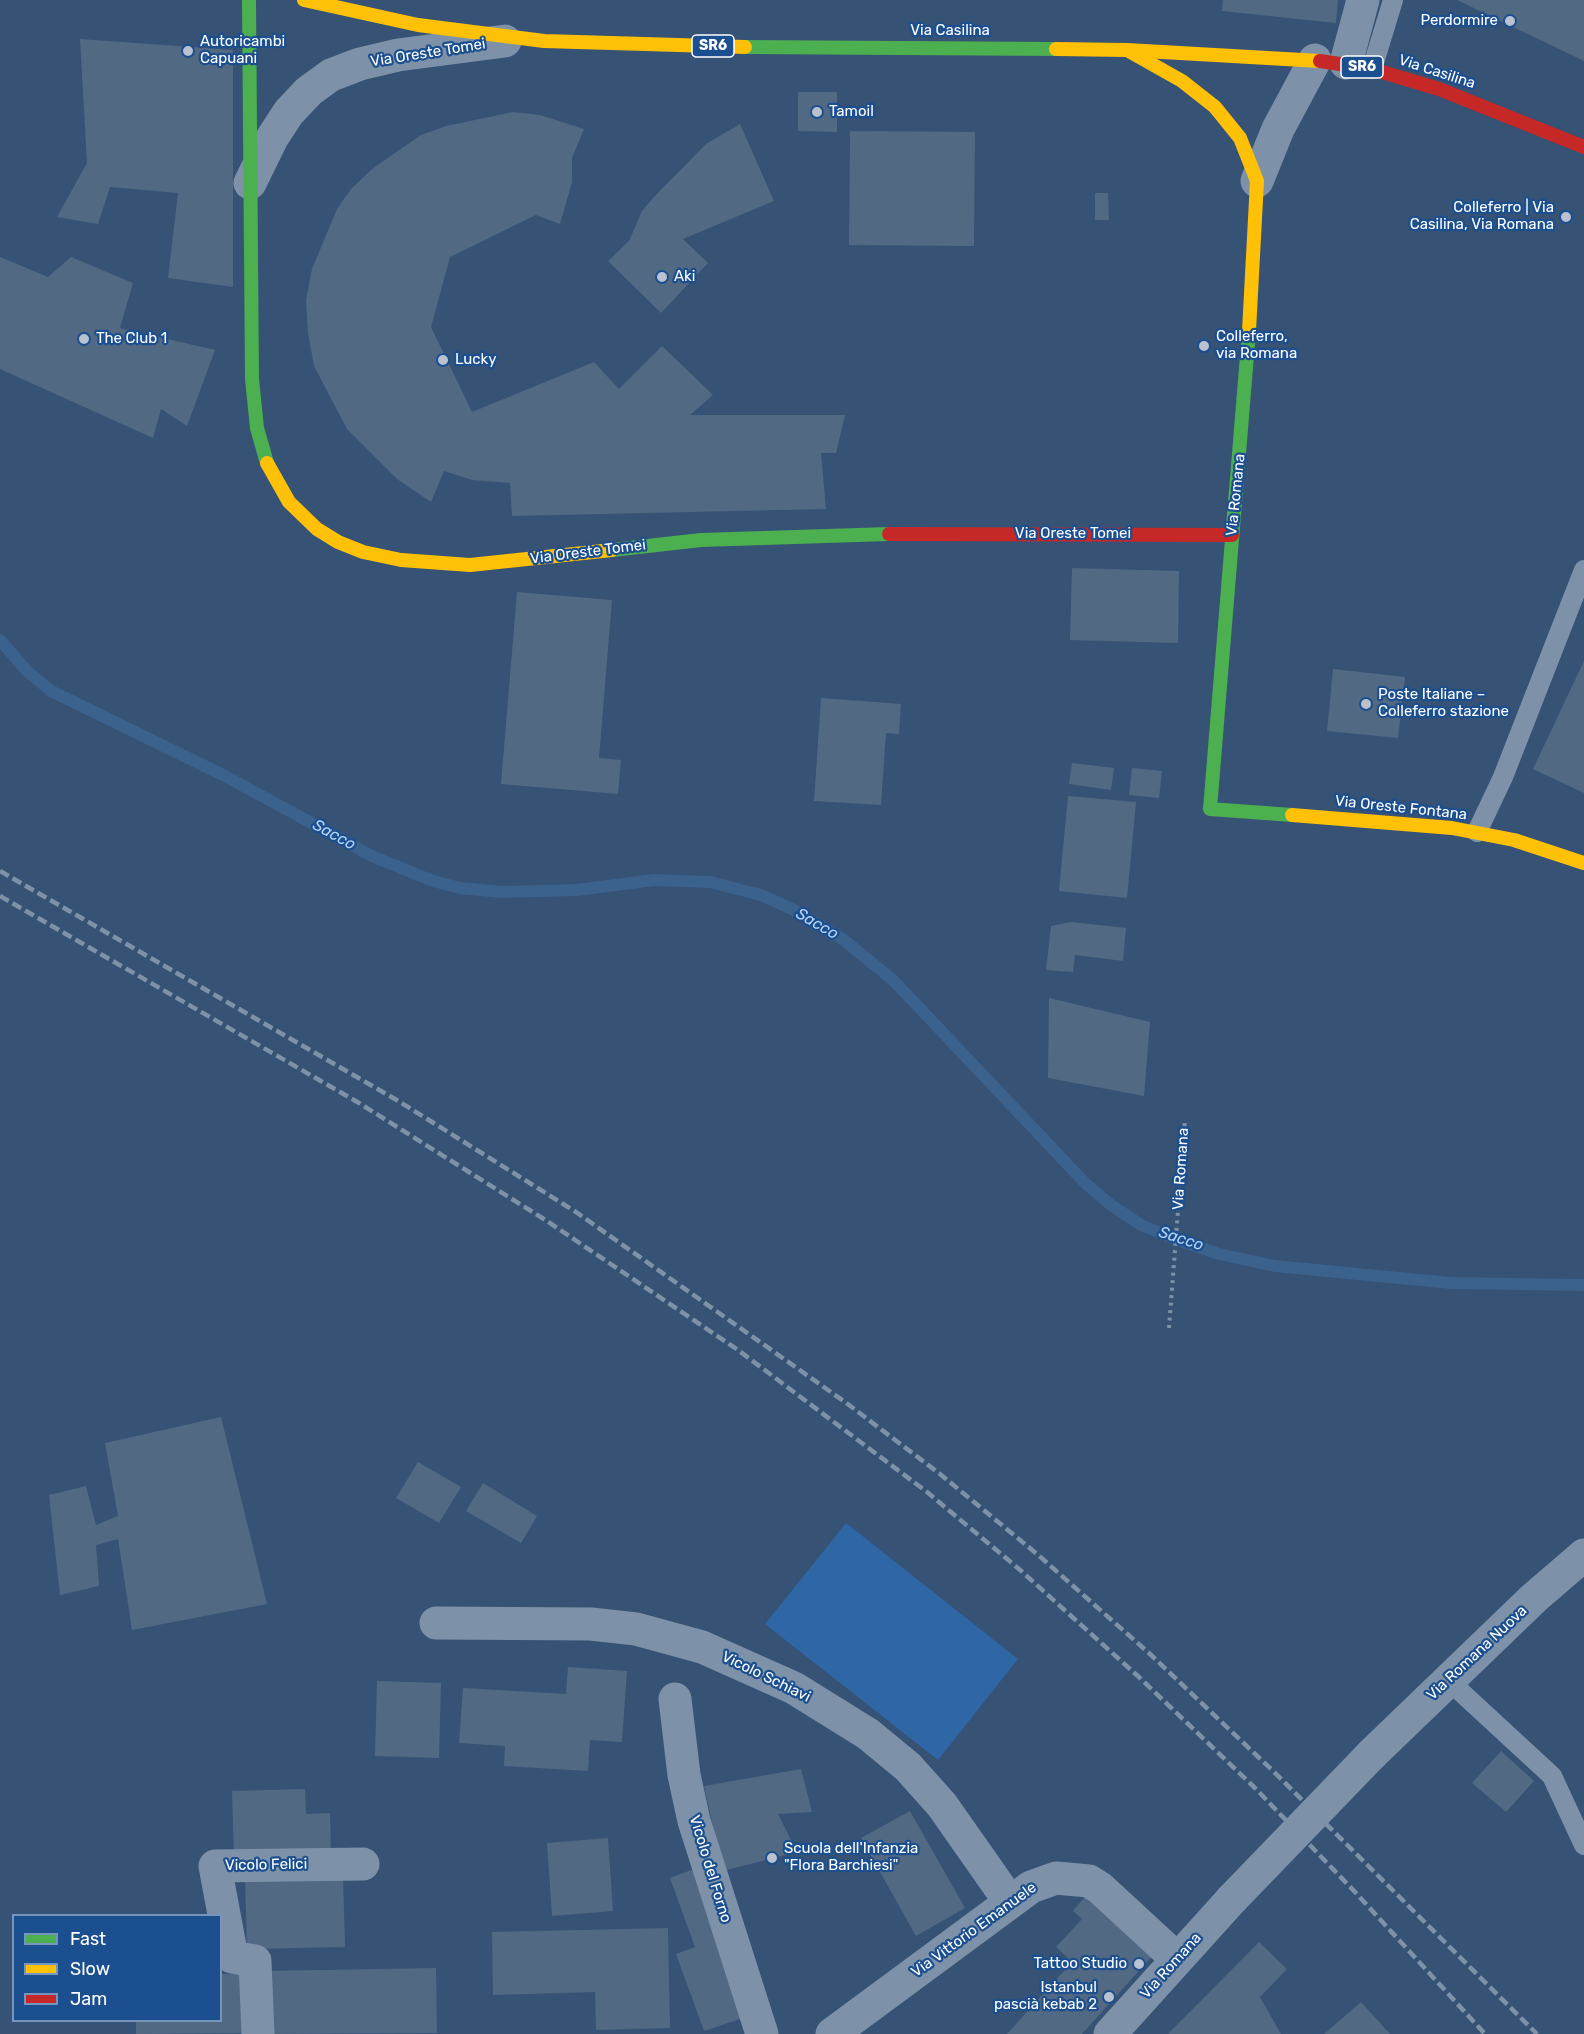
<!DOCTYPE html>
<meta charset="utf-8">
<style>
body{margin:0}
#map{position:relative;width:1584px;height:2034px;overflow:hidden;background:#365274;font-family:Rubik,sans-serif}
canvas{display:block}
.legend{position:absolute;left:12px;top:1914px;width:210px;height:108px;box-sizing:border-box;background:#1b4f8f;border:2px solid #7695bc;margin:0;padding:8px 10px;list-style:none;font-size:18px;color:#fff}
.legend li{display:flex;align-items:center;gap:12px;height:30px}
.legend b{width:30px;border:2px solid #7695bc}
</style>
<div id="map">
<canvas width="1584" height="2034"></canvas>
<ul class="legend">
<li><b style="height:8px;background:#4caf50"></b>Fast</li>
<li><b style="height:8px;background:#ffc107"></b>Slow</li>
<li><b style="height:8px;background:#c62828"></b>Jam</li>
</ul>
</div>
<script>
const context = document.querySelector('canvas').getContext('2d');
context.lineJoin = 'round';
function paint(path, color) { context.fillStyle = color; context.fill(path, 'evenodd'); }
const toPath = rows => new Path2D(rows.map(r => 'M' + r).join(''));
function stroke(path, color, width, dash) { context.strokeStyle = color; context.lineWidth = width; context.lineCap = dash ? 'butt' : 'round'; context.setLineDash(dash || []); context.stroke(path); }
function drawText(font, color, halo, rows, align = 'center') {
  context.font = font + ' Rubik,sans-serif'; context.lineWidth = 4.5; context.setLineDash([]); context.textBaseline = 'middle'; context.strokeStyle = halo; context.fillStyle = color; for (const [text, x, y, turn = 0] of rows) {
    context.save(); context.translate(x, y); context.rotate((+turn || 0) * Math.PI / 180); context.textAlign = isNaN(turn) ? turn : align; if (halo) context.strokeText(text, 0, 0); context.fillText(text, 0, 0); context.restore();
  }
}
const green = toPath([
 [846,1523,1018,1659,938,1760,765,1624]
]);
const stream = toPath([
 [0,640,27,671,51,691,225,776,374,857,433,881,460,888,501,892,577,890,654,880,710,882,761,895,792,909,844,940,894,981,1086,1184,1111,1205,1141,1225,1178,1240,1219,1254,1275,1266,1451,1283,1584,1285]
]);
const building = toPath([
 [1223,0,1338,0,1336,23,1222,11],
 [1457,0,1584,0,1584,61],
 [80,39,233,50,233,287,168,278,178,193,110,187,98,224,57,217,87,163],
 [798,92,837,92,837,132,798,131],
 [513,112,540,115,584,129,572,158,572,182,560,224,536,215,450,257,431,327,472,412,594,362,619,389,662,346,713,395,690,415,845,415,836,453,821,453,826,509,512,516,510,483,472,480,444,471,431,502,397,479,347,429,314,366,308,333,306,300,312,269,337,209,351,189,372,169,421,135,446,126],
 [740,124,774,201,683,239,708,263,661,313,608,261,629,241,642,211,653,198,706,144],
 [850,131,975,132,974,246,849,245],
 [1095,193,1108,193,1109,220,1095,220],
 [0,257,48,277,71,257,133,283,120,328,215,350,187,426,161,409,153,438,0,369],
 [1072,568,1179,571,1178,643,1070,640],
 [517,592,612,600,599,758,621,760,618,794,501,784],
 [1584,661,1584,793,1533,769],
 [1333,669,1405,677,1398,738,1327,731],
 [821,698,901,704,899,734,886,733,881,805,814,801],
 [1072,763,1114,768,1111,790,1069,784],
 [1132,768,1162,771,1159,798,1129,795],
 [1068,796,1136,802,1127,898,1059,891],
 [1071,922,1126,928,1123,961,1075,955,1073,972,1046,970,1051,926],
 [1049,998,1150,1022,1144,1096,1048,1078],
 [221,1417,267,1604,132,1630,118,1539,96,1545,99,1586,60,1595,49,1495,86,1486,96,1525,118,1516,105,1443],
 [418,1462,461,1487,439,1523,396,1498],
 [483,1483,537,1516,521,1543,466,1511],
 [568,1667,627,1671,622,1742,590,1740,588,1771,504,1766,505,1746,459,1743,463,1688,566,1694],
 [377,1681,441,1683,439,1758,375,1756],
 [1501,1751,1534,1781,1506,1812,1472,1783],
 [801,1769,812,1812,778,1814,797,1852,723,1871,704,1786],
 [305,1789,306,1814,330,1813,331,1855,234,1857,232,1791],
 [910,1811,965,1908,916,1936,861,1838],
 [608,1838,613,1911,552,1916,547,1843],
 [702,1866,755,2014,704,2031,676,1954,695,1947,670,1878],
 [343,1876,345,1947,247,1949,245,1879],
 [1089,1892,1156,1952,1082,2034,1007,2034,1072,1962,1056,1947,1082,1919,1073,1911],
 [668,1928,670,2028,596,2030,595,1992,493,1995,492,1932],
 [1259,1942,1287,1969,1260,1997,1281,2034,1168,2034],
 [436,1968,437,2033,265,2034,263,1971],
 [220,1974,250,1974,250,2033,136,2034,136,2020,220,2020],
 [1361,2002,1390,2034,1324,2034]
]);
const path = toPath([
 [1169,1328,1185,1119]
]);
const lane = toPath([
 [1372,69,1393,0],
 [1477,832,1503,777,1584,570],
 [1448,1680,1552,1776,1584,1845]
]);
const street = toPath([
 [1346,63,1363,0],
 [1257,181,1278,129,1315,60],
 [250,183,272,138,289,112,309,91,331,75,360,64,398,55,505,41],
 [436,1623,591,1624,636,1629,702,1647,794,1688,868,1734,908,1767,942,1805,1010,1902],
 [675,1699,684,1775,694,1821,762,2034],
 [1372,1754,1534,1598,1584,1555],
 [258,2034,255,1961,232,1957,215,1866,363,1864],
 [832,2034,1031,1887,1056,1878,1089,1881,1100,1888,1177,1959],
 [1110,2034,1232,1899]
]);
const fast = toPath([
 [249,0,252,379,257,428,267,463],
 [745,47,1056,49],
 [1249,331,1210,809,1292,815],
 [612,550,701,540,889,534]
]);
const slow = toPath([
 [304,0,418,25,544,41,745,47],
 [1056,49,1127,50,1320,61],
 [1127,50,1182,81,1215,107,1240,138,1257,181,1249,331],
 [267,463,289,502,317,529,338,542,363,552,401,560,470,565,612,550],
 [1292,815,1452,828,1514,840,1584,863]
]);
const jam = toPath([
 [1320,61,1372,69,1439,89,1584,147],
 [889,534,1232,535]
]);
const rail = toPath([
 [0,871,400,1102,576,1212,845,1402,940,1474,1037,1554,1150,1654,1272,1770,1537,2034],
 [0,896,359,1103,547,1221,738,1350,927,1492,1019,1569,1140,1678,1255,1788,1355,1892,1485,2034]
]);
const streetBridge = toPath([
 [1232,1899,1372,1754]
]);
const markers = [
 [1510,21,6,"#b9c2ce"],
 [188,51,6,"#b9c2ce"],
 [817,112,6,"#b9c2ce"],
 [1566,217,6,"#b9c2ce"],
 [662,277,6,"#b9c2ce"],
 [84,339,6,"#b9c2ce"],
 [1204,346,6,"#b9c2ce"],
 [443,360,6,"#b9c2ce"],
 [1366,704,6,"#b9c2ce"],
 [772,1858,6,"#b9c2ce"],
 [1139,1964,6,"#b9c2ce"],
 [1109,1997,6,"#b9c2ce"]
];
const shields = [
 [713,46,42],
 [1362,67,42]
];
const shieldNames = [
 ["SR6",713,46],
 ["SR6",1362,67]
];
const poiNames = [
 ["Perdormire",1498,21,"right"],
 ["Autoricambi",200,42],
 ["Capuani",200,59],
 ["Tamoil",829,112],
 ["Colleferro | Via",1554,208,"right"],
 ["Casilina, Via Romana",1554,225,"right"],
 ["Aki",674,277],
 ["Colleferro,",1216,337],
 ["via Romana",1216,354],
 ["The Club 1",96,339],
 ["Lucky",455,360],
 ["Poste Italiane –",1378,695],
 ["Colleferro stazione",1378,712],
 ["Scuola dell'Infanzia",784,1849],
 ["\"Flora Barchiesi\"",784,1866],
 ["Tattoo Studio",1127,1964,"right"],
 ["Istanbul",1097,1988,"right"],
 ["pascià kebab 2",1097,2005,"right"]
];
const streetNames = [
 ["Via Casilina",950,31],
 ["Via Oreste Tomei",428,53,-9],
 ["Via Casilina",1437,72,18],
 ["Via Romana",1236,495,-84],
 ["Via Oreste Tomei",1073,534],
 ["Via Oreste Tomei",588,552,-7],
 ["Via Oreste Fontana",1401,808,6],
 ["Via Romana",1181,1169,-86],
 ["Via Romana Nuova",1477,1653,-43],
 ["Vicolo Schiavi",766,1677,26],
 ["Vicolo Felici",266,1865,-1],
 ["Vicolo del Forno",710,1869,73],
 ["Via Vittorio Emanuele",974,1930,-36],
 ["Via Romana",1171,1966,-48]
];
const waterNames = [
 ["Sacco",334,835,29],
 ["Sacco",817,924,30],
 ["Sacco",1181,1239,18]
];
paint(green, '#2f66a5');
stroke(stream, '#3b618d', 12);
paint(building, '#526984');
stroke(path, '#7d92a8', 4, [3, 4.5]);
stroke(lane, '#7d92a8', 20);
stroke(street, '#7d92a8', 33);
stroke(fast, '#4caf50', 14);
stroke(slow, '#ffc107', 14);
stroke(jam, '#c62828', 14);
stroke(rail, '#7e92a7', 4.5, [10, 4.5]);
stroke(streetBridge, '#7d92a8', 33);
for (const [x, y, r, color] of markers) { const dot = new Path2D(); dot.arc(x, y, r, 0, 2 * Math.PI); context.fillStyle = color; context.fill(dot); stroke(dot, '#1b4f8f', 2); }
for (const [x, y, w] of shields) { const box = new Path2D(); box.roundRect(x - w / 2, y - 11, w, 22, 4.5); context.fillStyle = '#1b4f8f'; context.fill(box); stroke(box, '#fff', 1.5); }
drawText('bold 14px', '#fff', null, shieldNames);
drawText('15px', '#fff', '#1b4f8f', poiNames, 'left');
drawText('15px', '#fff', '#1b4f8f', streetNames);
drawText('italic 16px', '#b5d3f5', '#1b4f8f', waterNames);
</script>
